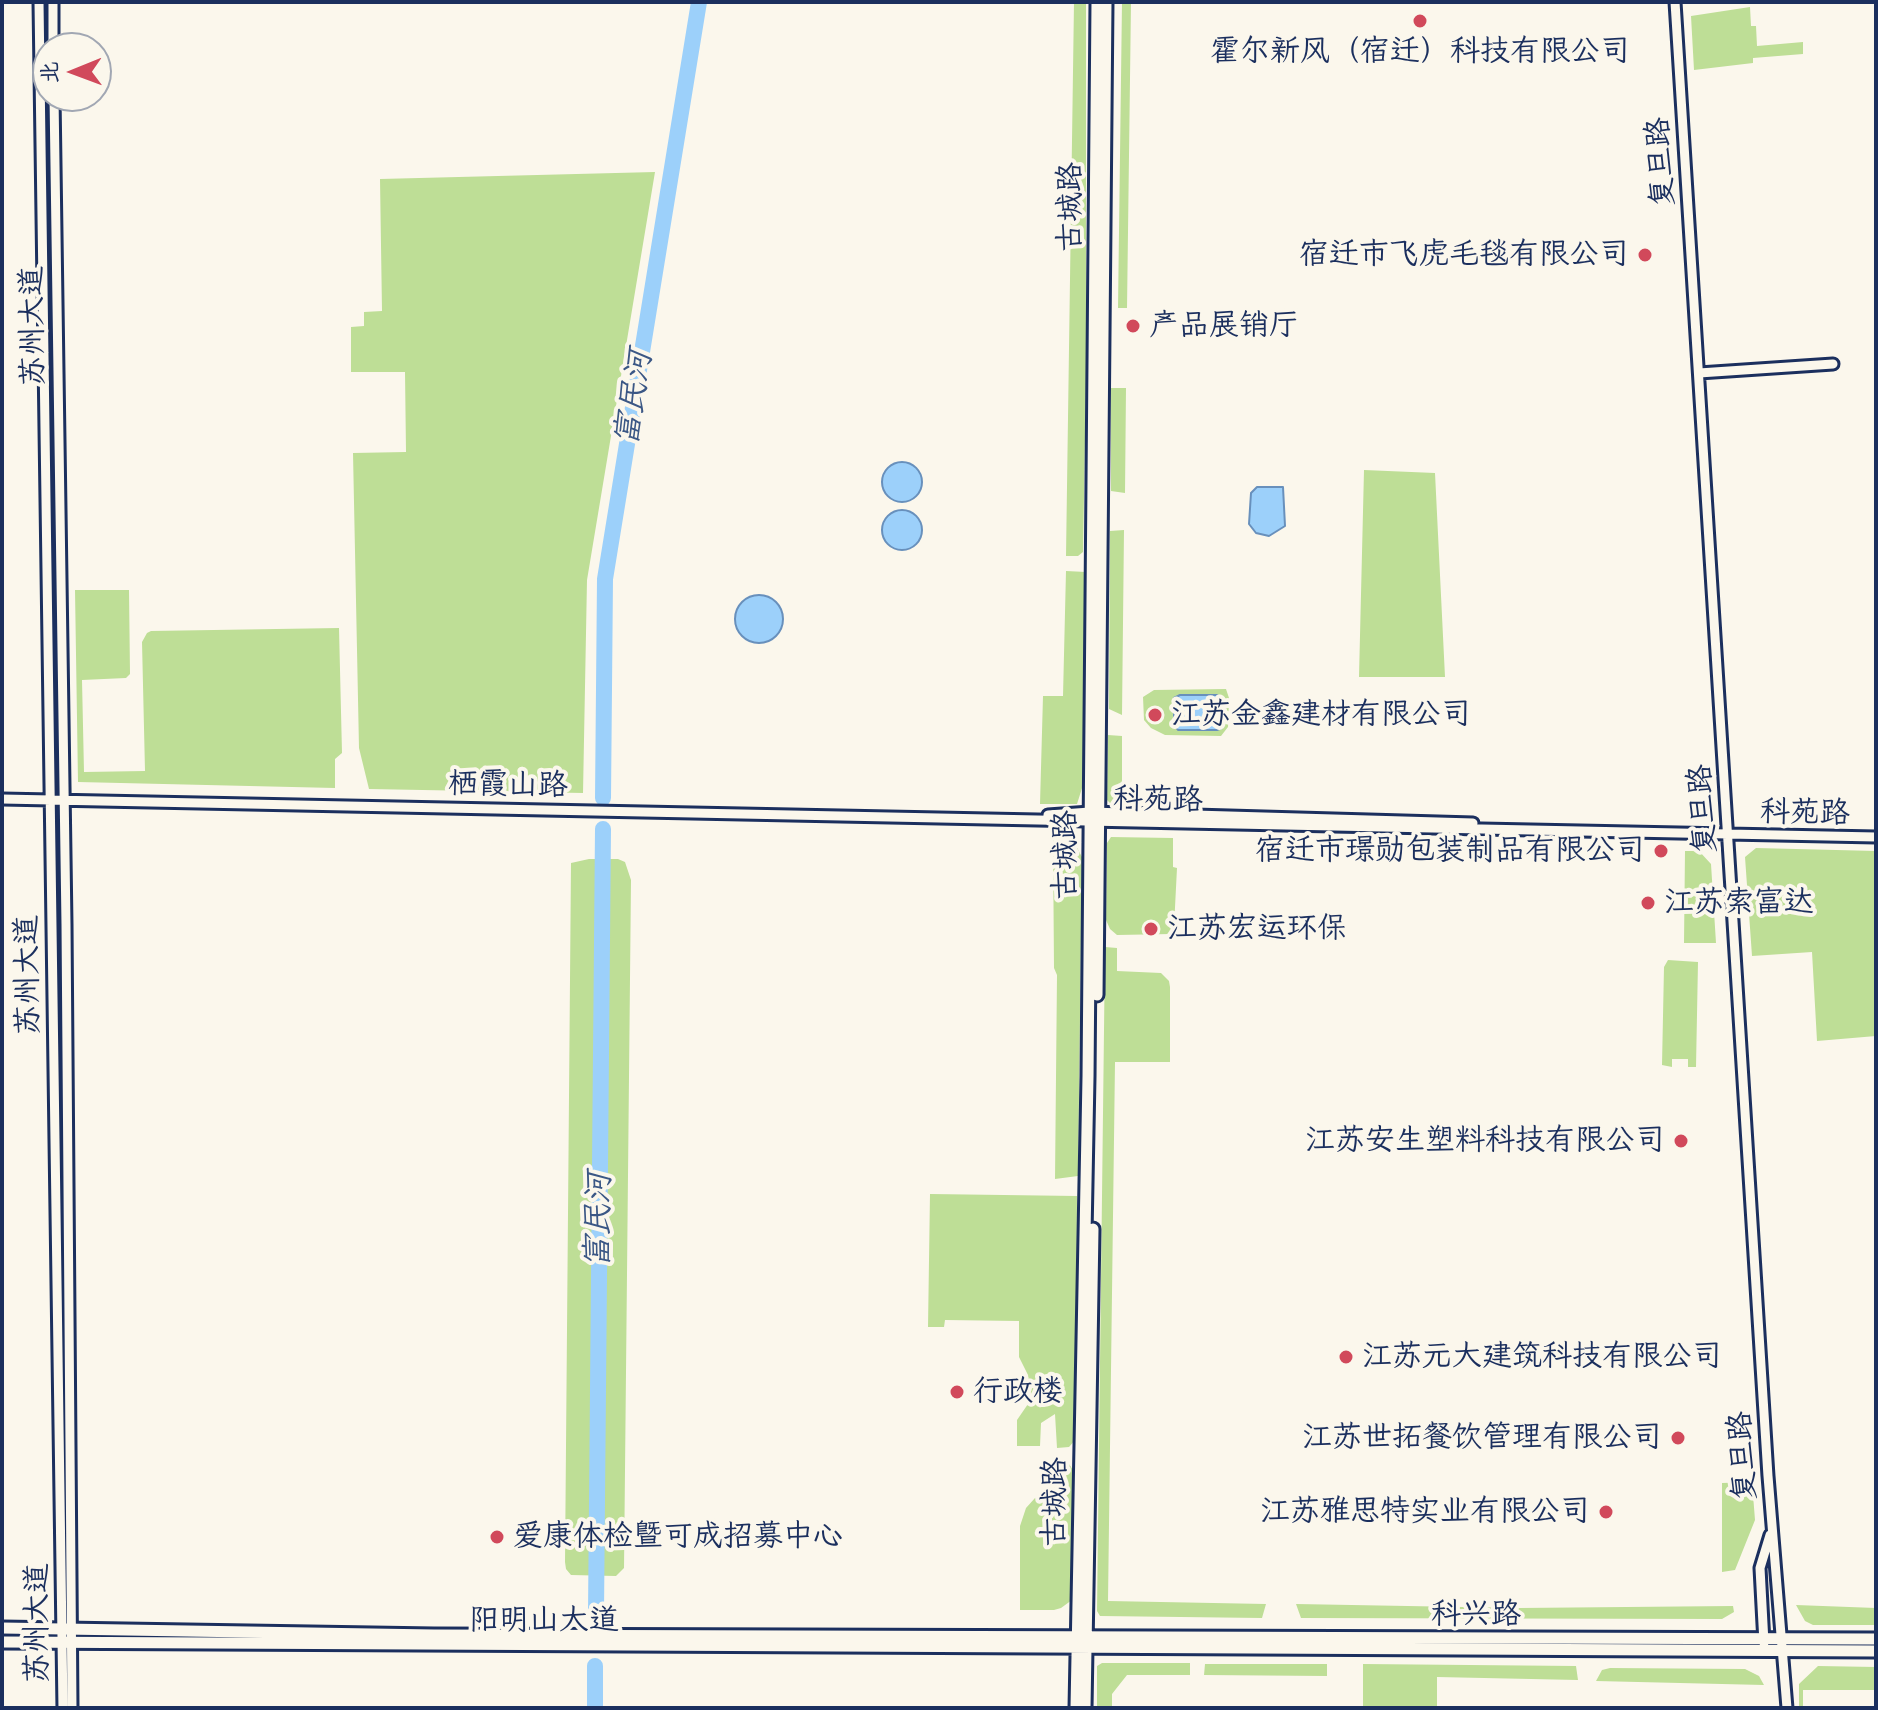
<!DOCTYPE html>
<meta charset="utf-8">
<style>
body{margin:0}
#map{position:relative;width:1878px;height:1710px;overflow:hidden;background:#fbf7ec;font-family:"Comic Neue","LXGW WenKai TC",sans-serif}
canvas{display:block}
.frame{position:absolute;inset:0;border:4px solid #1b2f5e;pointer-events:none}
.north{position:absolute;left:32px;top:32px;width:80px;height:80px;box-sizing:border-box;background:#fbf7ec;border:2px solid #a1a7b3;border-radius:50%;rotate:269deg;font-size:22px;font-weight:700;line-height:32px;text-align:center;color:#1b2f5e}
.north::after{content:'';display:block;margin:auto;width:28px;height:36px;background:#d1495b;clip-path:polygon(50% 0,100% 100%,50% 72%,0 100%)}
</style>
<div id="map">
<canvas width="1878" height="1710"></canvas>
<div class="frame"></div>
<div class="north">北</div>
</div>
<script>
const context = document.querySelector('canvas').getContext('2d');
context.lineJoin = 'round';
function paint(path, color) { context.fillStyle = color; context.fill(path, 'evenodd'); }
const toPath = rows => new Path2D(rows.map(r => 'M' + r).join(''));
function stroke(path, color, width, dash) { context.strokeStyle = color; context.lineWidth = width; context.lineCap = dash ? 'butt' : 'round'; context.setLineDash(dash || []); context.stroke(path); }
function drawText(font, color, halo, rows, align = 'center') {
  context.font = font + ' "Comic Neue","LXGW WenKai TC",sans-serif'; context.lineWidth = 8; context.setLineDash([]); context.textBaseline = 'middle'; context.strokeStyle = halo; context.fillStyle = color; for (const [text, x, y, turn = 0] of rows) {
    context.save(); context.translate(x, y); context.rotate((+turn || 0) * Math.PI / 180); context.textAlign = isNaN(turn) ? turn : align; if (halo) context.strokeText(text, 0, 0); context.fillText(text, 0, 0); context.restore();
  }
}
const green = toPath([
 [1074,2,1086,2,1086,384,1083,552,1078,556,1066,556],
 [1122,2,1131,2,1127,308,1118,308],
 [1750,7,1751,26,1756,26,1757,46,1803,42,1803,54,1753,58,1753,63,1694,70,1691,16],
 [655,172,587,580,583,793,369,789,359,748,353,453,406,452,405,372,351,372,351,327,364,326,364,312,382,311,380,179],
 [1111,388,1126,388,1125,493,1111,491],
 [1364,470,1435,473,1445,677,1359,677],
 [1124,530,1122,715,1109,709,1110,531],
 [1066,571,1086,572,1083,785,1077,804,1040,804,1043,696,1063,696],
 [75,590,129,590,130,674,126,678,82,680,84,772,145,771,142,642,147,633,151,631,339,628,342,753,335,759,335,788,78,782],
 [1226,689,1229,698,1228,727,1221,736,1165,735,1151,728,1144,720,1143,697,1154,690],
 [1108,735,1122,736,1122,788,1125,797,1138,805,1111,804,1107,800],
 [1111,837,1173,838,1173,867,1177,868,1174,927,1171,934,1117,935,1110,929,1106,920,1107,843],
 [1053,840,1074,842,1082,857,1078,1176,1055,1179,1057,975,1054,968],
 [1756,848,1876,851,1876,1036,1817,1041,1812,952,1752,956,1745,857],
 [1685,851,1699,851,1711,864,1716,943,1684,943],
 [589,859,618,859,625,862,631,880,624,1568,616,1576,571,1575,566,1569,565,1562,571,863],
 [1105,947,1117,948,1117,971,1161,973,1169,981,1170,987,1170,1062,1115,1062,1108,1601,1266,1604,1262,1618,1100,1616,1097,1611],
 [1668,960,1698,962,1696,1067,1688,1067,1688,1059,1672,1059,1672,1067,1662,1065,1664,967],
 [930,1194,1077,1196,1076,1439,1069,1447,1057,1448,1055,1414,1041,1423,1040,1446,1017,1446,1017,1420,1028,1404,1031,1394,1028,1375,1019,1357,1019,1321,945,1320,944,1327,928,1327],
 [1051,1464,1069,1464,1075,1473,1072,1600,1061,1608,1054,1610,1020,1610,1020,1526,1026,1508,1035,1498,1050,1495],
 [1752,1482,1755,1520,1735,1570,1722,1572,1722,1483],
 [1296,1604,1519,1608,1733,1606,1734,1612,1722,1619,1301,1618],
 [1796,1605,1876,1608,1876,1625,1813,1625,1805,1621],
 [1102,1663,1190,1663,1190,1675,1127,1675,1112,1694,1112,1708,1097,1708,1097,1666],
 [1205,1664,1327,1664,1327,1676,1204,1675],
 [1363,1664,1576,1666,1578,1680,1437,1677,1437,1708,1363,1708],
 [1818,1666,1876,1667,1876,1690,1803,1690,1803,1708,1799,1708,1799,1684],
 [1610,1668,1745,1669,1759,1676,1764,1685,1596,1681,1602,1670]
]);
const water = toPath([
 '882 482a20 20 0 1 1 40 0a20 20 0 1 1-40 0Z',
 [1257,487,1283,487,1285,526,1269,536,1256,533,1249,524,1251,493,1257,487],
 '882 530a20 20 0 1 1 40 0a20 20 0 1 1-40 0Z',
 '735 619a24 24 0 1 1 48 0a24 24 0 1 1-48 0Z',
 [1180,695,1217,695,1221,698,1222,728,1217,730,1178,730,1174,725,1174,698,1180,695]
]);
const river = toPath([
 [603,798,605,579,699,2],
 [596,1612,603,829],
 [595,1708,595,1666]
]);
const minor = toPath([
 [39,2,63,1708],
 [53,2,53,48],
 [1675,2,1768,1476,1787,1708],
 [54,96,66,924,72,1708],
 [1699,373,1833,364],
 [2,799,1876,837],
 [1048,815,1090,812,1473,823],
 [1764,1643,1760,1568,1770,1535]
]);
const major = toPath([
 [1097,995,1106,2],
 [2,1628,434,1635,1876,1639],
 [2,1642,1876,1651],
 [1076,1708,1088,1077,1097,2],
 [1085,1708,1093,1229]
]);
const markers = [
 [1420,21,8,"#d1495b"],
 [1645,255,8,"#d1495b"],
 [1133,326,8,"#d1495b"],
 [1155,715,8,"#d1495b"],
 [1661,851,8,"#d1495b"],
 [1648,903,8,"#d1495b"],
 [1151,929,8,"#d1495b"],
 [1681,1141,8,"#d1495b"],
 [1346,1357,8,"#d1495b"],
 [957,1392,8,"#d1495b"],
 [1678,1438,8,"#d1495b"],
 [1606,1512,8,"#d1495b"],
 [497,1537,8,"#d1495b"]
];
const poiNames = [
 ["霍尔新风（宿迁）科技有限公司",1420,52,"center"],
 ["宿迁市飞虎毛毯有限公司",1629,255,"right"],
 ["产品展销厅",1149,326],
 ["江苏金鑫建材有限公司",1171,715],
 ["宿迁市璟勋包装制品有限公司",1645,851,"right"],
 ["江苏索富达",1664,903],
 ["江苏宏运环保",1167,929],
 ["江苏安生塑料科技有限公司",1665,1141,"right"],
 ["江苏元大建筑科技有限公司",1362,1357],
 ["行政楼",973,1392],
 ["江苏世拓餐饮管理有限公司",1662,1438,"right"],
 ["江苏雅思特实业有限公司",1590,1512,"right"],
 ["爱康体检暨可成招募中心",513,1537]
];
const streetNames = [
 ["复旦路",1661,162,-94],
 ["古城路",1071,207,-90],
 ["苏州大道",33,326,-91],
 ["栖霞山路",508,785,1],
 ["科苑路",1158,800,1],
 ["复旦路",1703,809,-94],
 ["科苑路",1805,813,1],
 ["古城路",1066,855,-90],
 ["苏州大道",28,975,-91],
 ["复旦路",1743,1456,-94],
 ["古城路",1055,1502,-89],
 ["科兴路",1476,1615],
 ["阳明山大道",544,1621],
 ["苏州大道",38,1623,-90]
];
const waterNames = [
 ["富民河",634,398,-81],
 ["富民河",599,1220,-89]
];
paint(green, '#bede96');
paint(water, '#9cd0fa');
stroke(water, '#6890bc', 2);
stroke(river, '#9cd0fa', 16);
stroke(minor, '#1b2f5e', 15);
stroke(major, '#1b2f5e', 17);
stroke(minor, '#fbf7ec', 9);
stroke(major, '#fbf7ec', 11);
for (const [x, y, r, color] of markers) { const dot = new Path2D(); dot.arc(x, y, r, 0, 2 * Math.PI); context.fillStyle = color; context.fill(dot); stroke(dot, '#fbf7ec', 3); }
drawText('30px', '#1b2f5e', '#fbf7ec', poiNames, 'left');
drawText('30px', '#1b2f5e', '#fbf7ec', streetNames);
drawText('italic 32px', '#3b5785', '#fbf7ec', waterNames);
</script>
